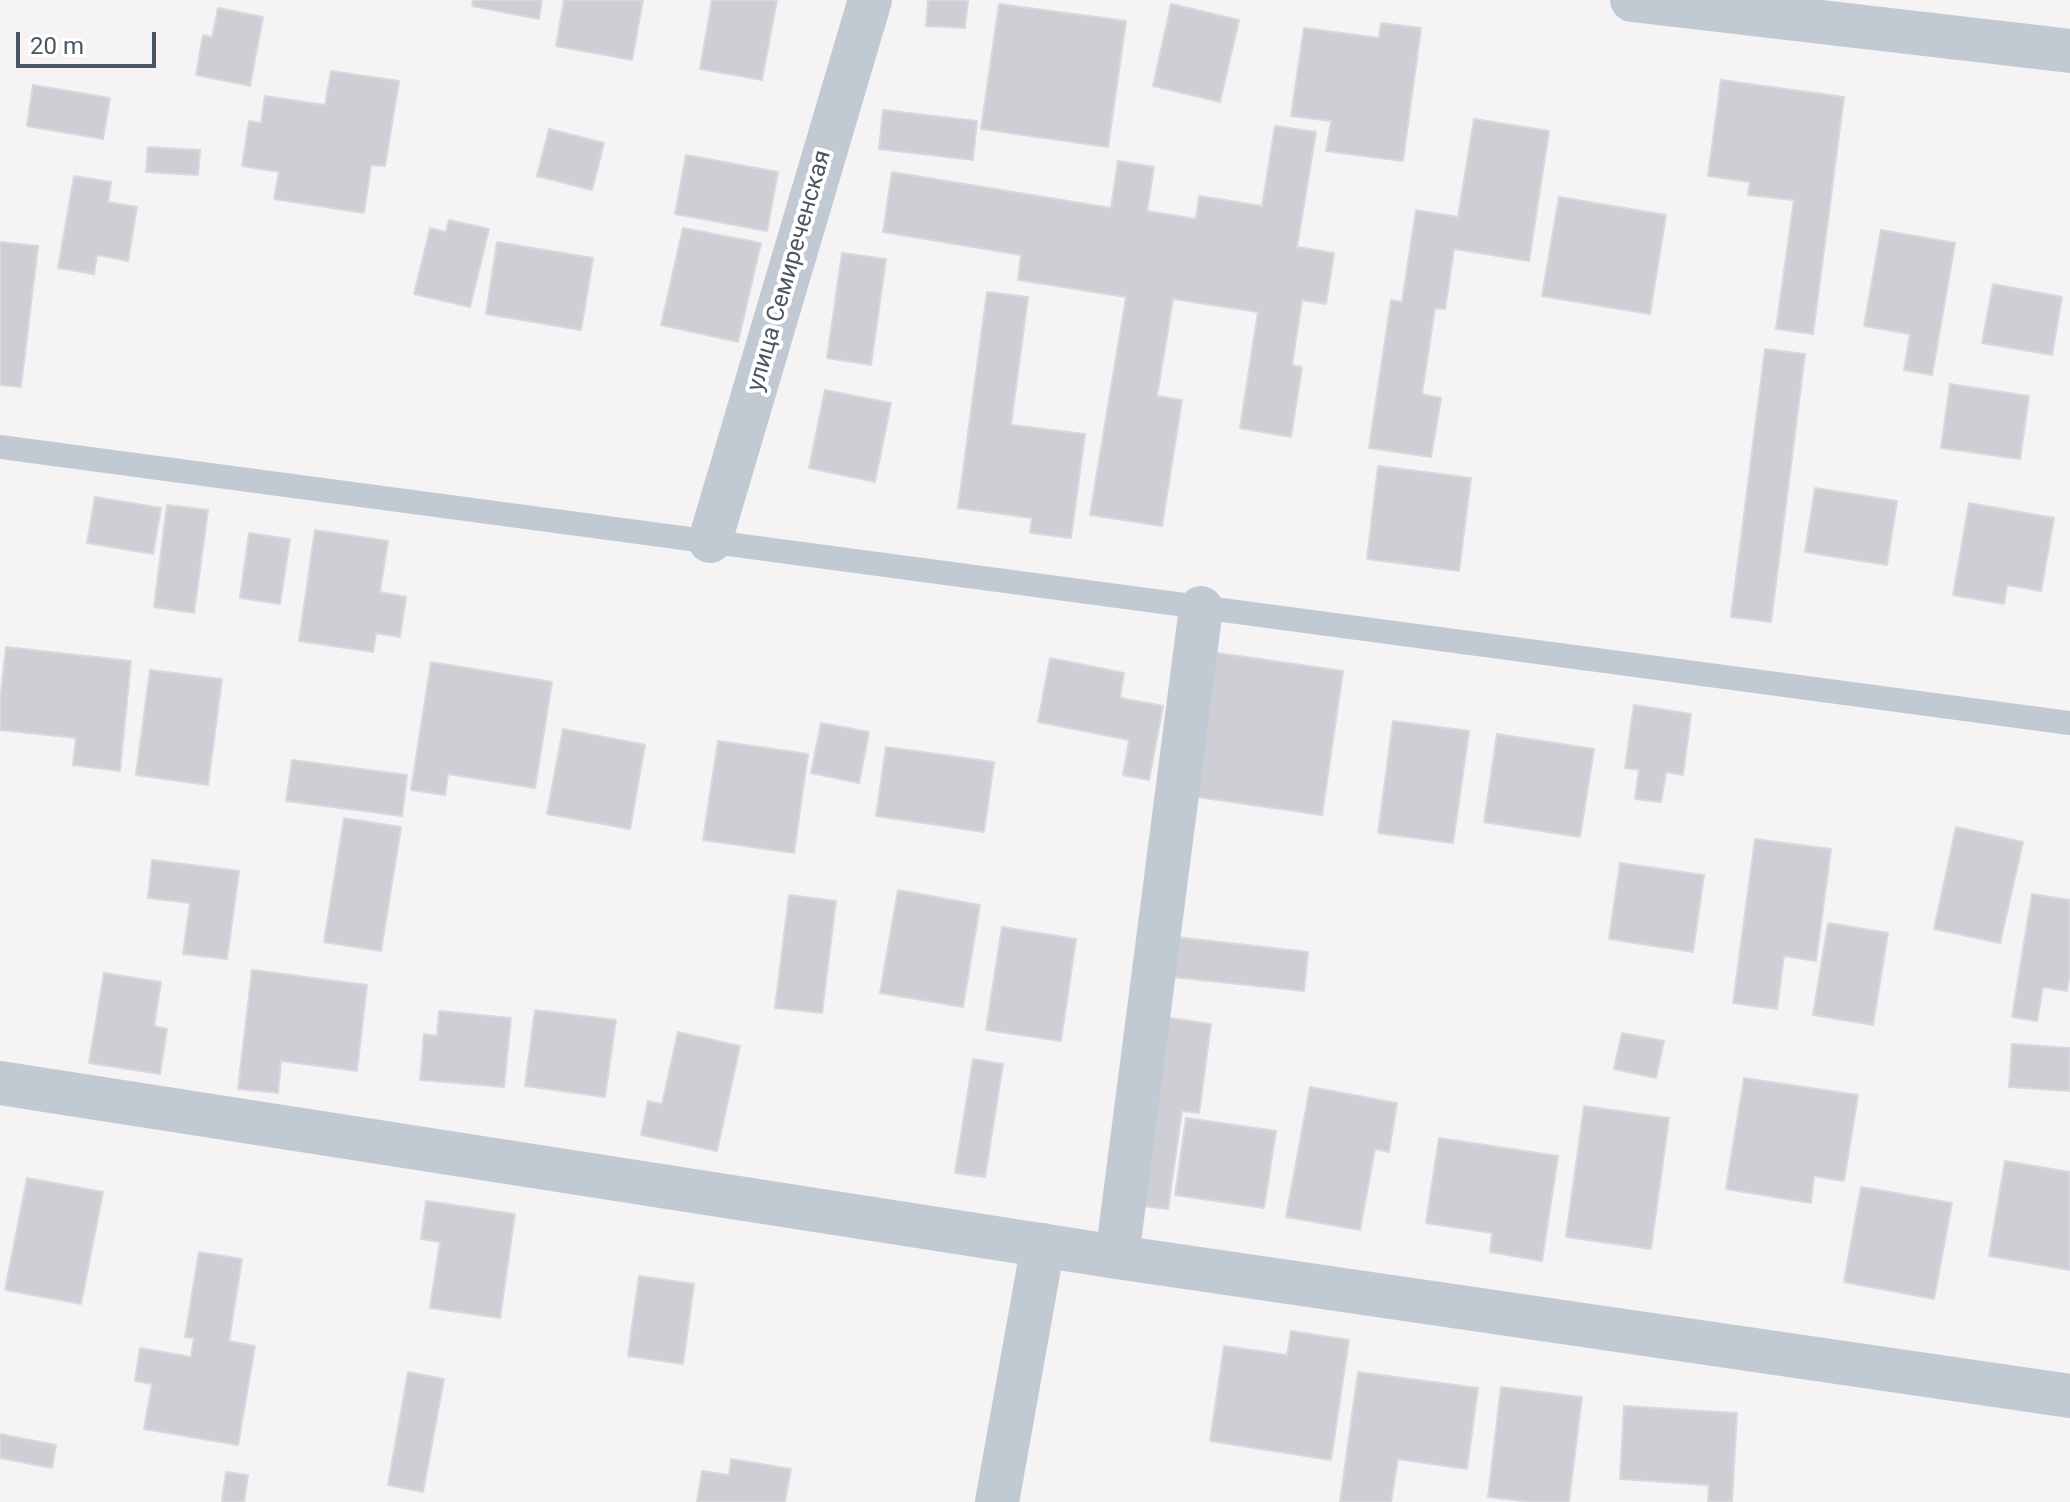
<!DOCTYPE html>
<meta charset="utf-8">
<style>
body{margin:0}
#map{position:relative;width:2070px;height:1502px;overflow:hidden;background:#f5f3f3;font-family:Roboto,sans-serif}
canvas{display:block}
.scale{position:absolute;left:16px;top:32px;width:140px;height:36px;box-sizing:border-box;border:4px solid #4a5661;border-top:0;padding-left:10px;font-size:24px;line-height:28px;white-space:nowrap;color:#4a5661;-webkit-text-stroke:6px #fff;paint-order:stroke}
</style>
<div id="map">
<canvas width="2070" height="1502"></canvas>
<div class="scale">20 m</div>
</div>
<script>
const context = document.querySelector('canvas').getContext('2d');
context.lineJoin = 'round';
function paint(path, color) { context.fillStyle = color; context.fill(path, 'evenodd'); }
const toPath = rows => new Path2D(rows.map(r => 'M' + r).join(''));
function stroke(path, color, width, dash) { context.strokeStyle = color; context.lineWidth = width; context.lineCap = dash ? 'butt' : 'round'; context.setLineDash(dash || []); context.stroke(path); }
function drawText(font, color, halo, rows, align = 'center') {
  context.font = font + ' Roboto,sans-serif'; context.lineWidth = 8; context.setLineDash([]); context.textBaseline = 'middle'; context.strokeStyle = halo; context.fillStyle = color; for (const [text, x, y, turn = 0] of rows) {
    context.save(); context.translate(x, y); context.rotate((+turn || 0) * Math.PI / 180); context.textAlign = isNaN(turn) ? turn : align; if (halo) context.strokeText(text, 0, 0); context.fillText(text, 0, 0); context.restore();
  }
}
const building = toPath([
 [473,0,542,0,539,19,472,6,473,0],
 [564,0,643,0,632,60,556,46,564,0],
 [712,0,777,0,762,80,700,69,712,0],
 [928,0,968,0,965,28,926,26,928,0],
 [999,4,1126,21,1108,147,981,129,999,4],
 [1171,4,1239,20,1220,102,1153,86,1171,4],
 [218,8,263,17,250,86,196,75,203,35,212,37,218,8],
 [1381,23,1421,28,1403,161,1326,151,1331,121,1291,116,1304,28,1379,38,1381,23],
 [331,71,399,81,385,166,371,165,364,213,274,199,279,172,242,166,249,121,261,123,265,96,325,105,331,71],
 [1721,80,1844,97,1813,334,1776,329,1794,200,1748,195,1750,182,1708,176,1721,80],
 [33,85,110,98,103,139,27,126,33,85],
 [883,110,977,121,973,160,879,149,883,110],
 [1474,119,1549,131,1529,261,1454,249,1445,309,1435,308,1422,394,1441,398,1431,457,1369,448,1391,300,1402,302,1416,210,1458,217,1474,119],
 [1275,126,1316,132,1297,247,1334,253,1326,304,1302,300,1292,365,1302,367,1291,437,1240,428,1258,312,1173,299,1157,396,1182,400,1162,526,1090,515,1126,297,1018,280,1021,255,883,232,892,172,1111,208,1118,161,1154,167,1147,211,1196,219,1199,196,1262,206,1275,126],
 [549,129,604,143,592,190,537,176,549,129],
 [148,147,200,150,198,175,146,172,148,147],
 [686,155,778,172,767,231,675,214,686,155],
 [74,176,111,182,108,202,137,207,128,261,97,255,94,274,58,268,74,176],
 [1559,197,1666,215,1650,314,1542,296,1559,197],
 [449,220,489,229,470,307,414,294,430,228,446,232,449,220],
 [683,228,761,243,738,342,661,325,683,228],
 [1881,230,1955,243,1932,375,1904,370,1910,334,1864,326,1881,230],
 [0,242,38,246,21,387,0,385,0,242],
 [497,242,593,258,581,330,486,314,497,242],
 [842,253,886,259,871,365,827,358,842,253],
 [1993,284,2062,297,2052,355,1982,343,1993,284],
 [987,292,1028,297,1011,425,1085,434,1071,538,1030,533,1032,518,958,508,987,292],
 [1765,349,1805,354,1771,622,1731,617,1765,349],
 [1950,384,2029,396,2020,459,1941,448,1950,384],
 [825,390,891,403,875,482,809,468,825,390],
 [1378,466,1471,478,1459,571,1367,559,1378,466],
 [1815,488,1897,501,1887,565,1805,552,1815,488],
 [95,497,161,508,153,554,87,543,95,497],
 [1969,503,2054,518,2041,591,2007,585,2004,604,1953,595,1969,503],
 [167,505,208,510,194,613,154,607,167,505],
 [315,530,388,541,380,592,406,597,400,637,376,633,373,652,299,641,315,530],
 [249,533,290,539,280,604,240,598,249,533],
 [6,647,131,661,120,771,73,765,76,738,0,730,0,701,6,647],
 [1211,652,1343,671,1322,815,1190,796,1211,652],
 [1050,658,1124,673,1120,698,1163,706,1149,780,1123,775,1129,740,1038,722,1050,658],
 [431,662,552,682,535,788,448,774,445,795,411,790,431,662],
 [150,670,222,679,208,785,136,775,150,670],
 [1634,705,1691,714,1683,775,1666,772,1661,802,1635,799,1639,770,1625,768,1634,705],
 [1393,721,1469,731,1453,843,1378,833,1393,721],
 [821,723,869,732,859,783,811,773,821,723],
 [563,729,645,745,630,829,547,814,563,729],
 [1497,734,1594,749,1580,837,1484,822,1497,734],
 [718,741,808,754,794,853,703,840,718,741],
 [886,747,994,762,984,832,876,816,886,747],
 [292,760,407,775,402,816,286,801,292,760],
 [344,818,401,827,381,951,324,942,344,818],
 [1956,827,2023,842,2000,943,1934,929,1956,827],
 [1755,839,1831,849,1816,961,1784,956,1777,1009,1733,1003,1755,839],
 [152,860,239,871,227,959,183,954,190,903,148,898,152,860],
 [1620,863,1704,875,1693,952,1609,939,1620,863],
 [898,890,980,905,963,1007,880,993,898,890],
 [2032,894,2070,900,2070,973,2067,991,2043,987,2037,1021,2012,1017,2032,894],
 [789,895,836,901,822,1013,775,1008,789,895],
 [1828,923,1888,933,1873,1025,1813,1015,1828,923],
 [1002,927,1076,939,1061,1041,986,1030,1002,927],
 [1176,937,1308,952,1304,991,1172,977,1176,937],
 [252,970,367,985,357,1071,281,1061,278,1093,238,1089,252,970],
 [104,973,161,982,154,1026,167,1029,160,1074,89,1063,104,973],
 [535,1010,616,1020,605,1097,525,1086,535,1010],
 [439,1011,511,1018,504,1087,420,1080,424,1034,437,1036,439,1011],
 [1157,1016,1211,1024,1199,1113,1182,1111,1168,1209,1132,1205,1157,1016],
 [678,1032,740,1046,717,1151,641,1135,648,1101,662,1104,678,1032],
 [1622,1033,1664,1041,1656,1078,1614,1069,1622,1033],
 [2012,1044,2070,1048,2070,1091,2009,1087,2012,1044],
 [973,1059,1003,1064,985,1177,955,1173,973,1059],
 [1744,1078,1858,1095,1844,1181,1814,1176,1811,1203,1726,1189,1744,1078],
 [1310,1087,1397,1103,1389,1152,1375,1149,1360,1230,1286,1217,1310,1087],
 [1584,1106,1669,1118,1651,1249,1566,1237,1584,1106],
 [1186,1118,1276,1131,1264,1208,1175,1195,1186,1118],
 [1439,1138,1558,1156,1542,1261,1490,1252,1492,1233,1426,1223,1439,1138],
 [2005,1161,2070,1172,2070,1270,1989,1256,2005,1161],
 [27,1178,103,1192,81,1304,5,1290,27,1178],
 [1861,1187,1952,1203,1934,1299,1844,1282,1861,1187],
 [426,1201,515,1214,500,1318,430,1308,440,1242,421,1239,426,1201],
 [199,1252,242,1259,229,1341,255,1346,238,1445,144,1429,152,1384,135,1381,140,1348,191,1357,194,1338,185,1337,199,1252],
 [639,1276,694,1284,683,1364,628,1356,639,1276],
 [1291,1331,1349,1340,1331,1460,1210,1441,1224,1346,1287,1355,1291,1331],
 [408,1372,444,1379,423,1492,388,1485,408,1372],
 [1358,1372,1478,1388,1467,1469,1398,1459,1391,1502,1340,1502,1358,1372],
 [1501,1387,1582,1397,1569,1502,1531,1502,1488,1497,1501,1387],
 [1624,1406,1737,1413,1732,1502,1708,1502,1709,1485,1620,1479,1624,1406],
 [0,1434,56,1445,52,1468,0,1458,0,1434],
 [731,1459,791,1469,785,1502,697,1502,702,1471,729,1475,731,1459],
 [226,1472,248,1475,244,1502,222,1502,226,1472]
]);
const service = toPath([
 [0,447,2070,723]
]);
const minor = toPath([
 [1632,0,2070,51],
 [710,541,870,0],
 [0,1083,1117,1257,2070,1396],
 [1117,1257,1201,608],
 [997,1502,1043,1245]
]);
const streetNames = [
 ["улица Семиреченская",790,271,-74]
];
paint(building, '#cdcfd5');
stroke(building, '#d7d9de', 2);
stroke(service, '#c1cad2', 24);
stroke(minor, '#c1cad2', 44);
drawText('24px', '#4a5661', '#fff', streetNames);
</script>
